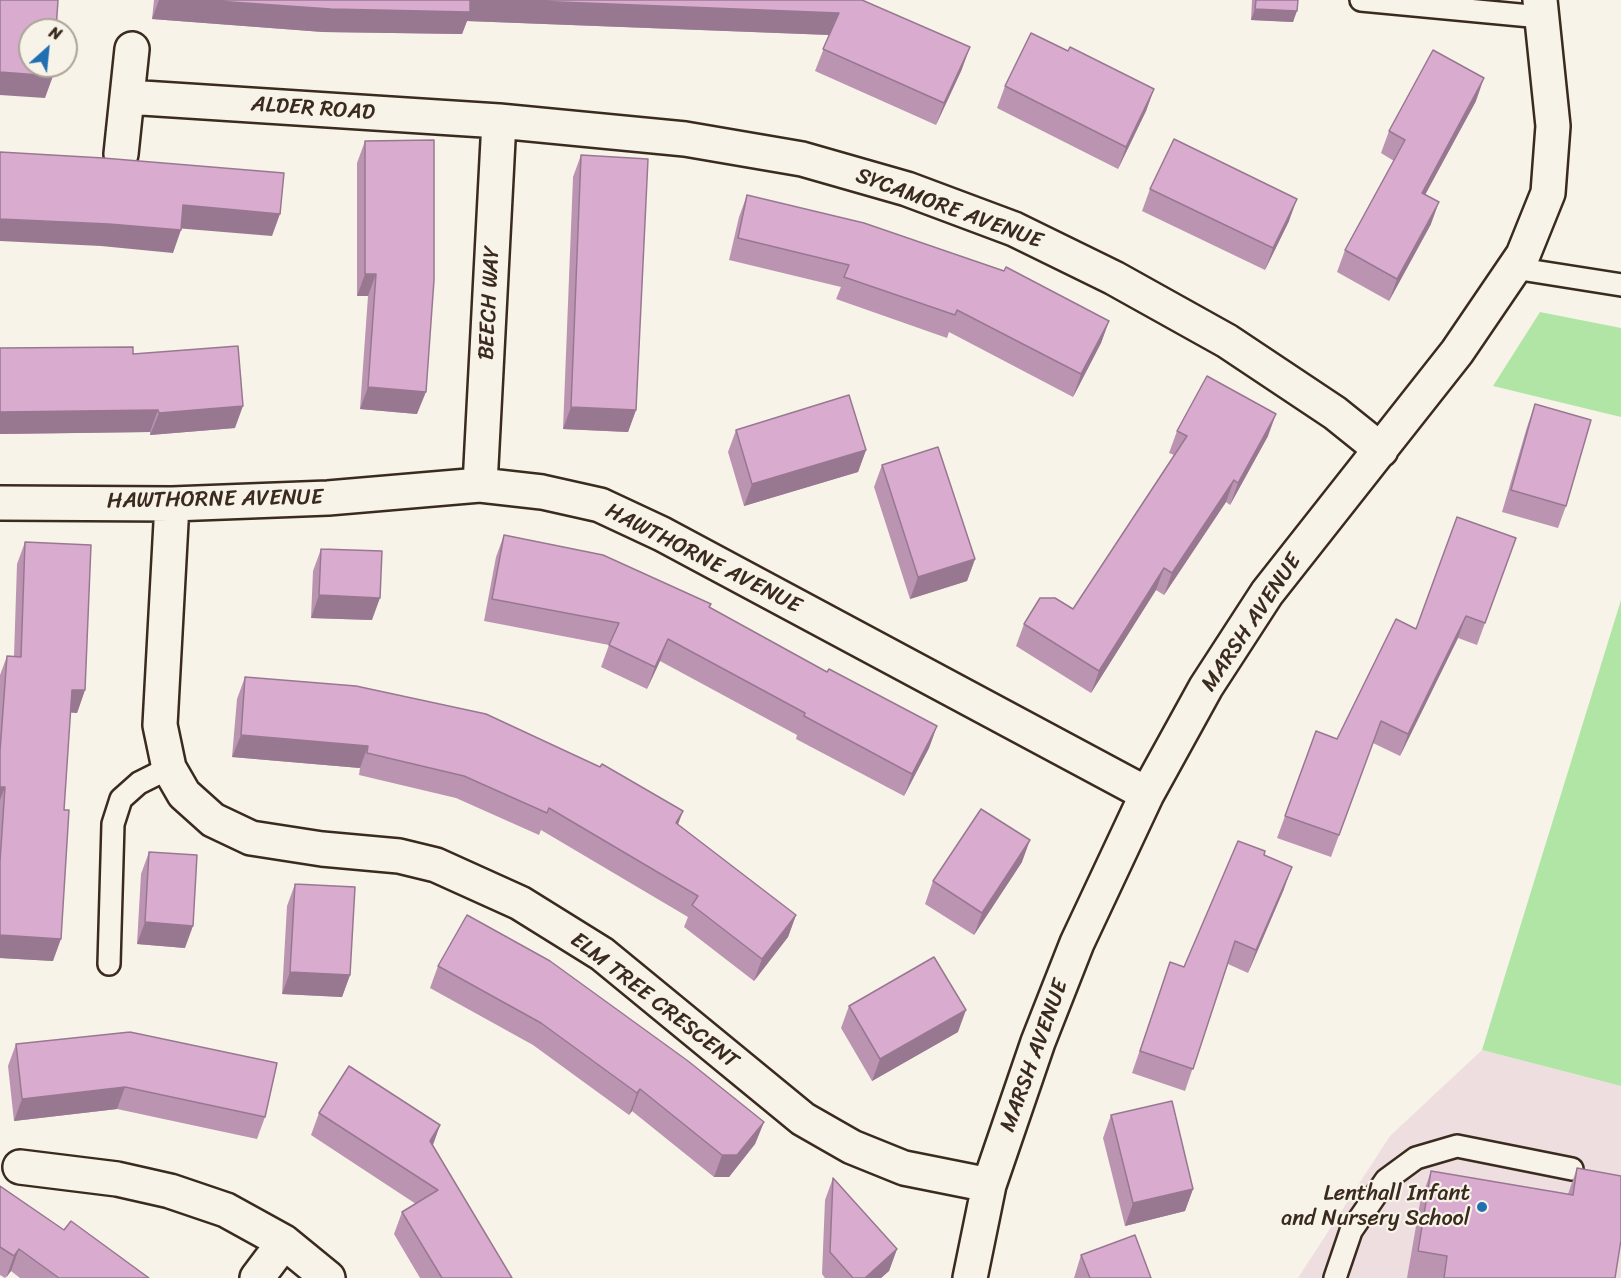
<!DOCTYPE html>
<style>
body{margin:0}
#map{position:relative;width:1621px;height:1278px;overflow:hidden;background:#f7f3e8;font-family:Sriracha,sans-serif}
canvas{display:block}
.north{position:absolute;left:18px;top:18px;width:60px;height:60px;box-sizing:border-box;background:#f7f3e8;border:2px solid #aca397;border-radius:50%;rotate:27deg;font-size:16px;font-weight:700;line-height:24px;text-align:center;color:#3b2a1e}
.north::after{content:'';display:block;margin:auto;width:21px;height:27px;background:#1f6fb2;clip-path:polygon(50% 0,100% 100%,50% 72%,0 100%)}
</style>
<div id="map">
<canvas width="1621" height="1278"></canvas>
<div class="north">N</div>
</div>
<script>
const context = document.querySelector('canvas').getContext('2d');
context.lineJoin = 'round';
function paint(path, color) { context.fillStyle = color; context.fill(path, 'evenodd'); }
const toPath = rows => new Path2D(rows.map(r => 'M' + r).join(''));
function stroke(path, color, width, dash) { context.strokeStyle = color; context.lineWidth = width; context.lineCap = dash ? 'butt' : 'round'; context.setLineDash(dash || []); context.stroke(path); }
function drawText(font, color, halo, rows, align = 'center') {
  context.font = font + ' Sriracha,sans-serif'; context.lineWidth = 4.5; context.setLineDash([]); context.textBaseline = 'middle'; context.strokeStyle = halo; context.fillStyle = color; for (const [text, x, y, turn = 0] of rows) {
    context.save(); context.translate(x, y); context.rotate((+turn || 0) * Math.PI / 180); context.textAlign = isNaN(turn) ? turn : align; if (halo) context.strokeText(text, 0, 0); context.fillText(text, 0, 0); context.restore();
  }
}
const built = toPath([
 [1482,1050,1621,1086,1621,1278,1298,1278,1390,1136]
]);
const green = toPath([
 [1540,312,1621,328,1621,417,1493,386],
 [1621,600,1621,1086,1482,1050]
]);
const service = toPath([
 [1361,0,1541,17],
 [1514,268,1621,285],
 [109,964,113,824,121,799,139,783,169,768],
 [1335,1278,1351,1231,1386,1180,1416,1158,1457,1146,1572,1169]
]);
const minor = toPath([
 [127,97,499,121,685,139,802,159,907,189,1014,229,1114,278,1227,341,1335,413,1381,450],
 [121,154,132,49],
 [480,485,499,121],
 [0,503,172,504,328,498,480,485,542,492,600,505,662,534,1147,794],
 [172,504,160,725,169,768,184,794,213,820,251,838,322,849,399,856,436,865,520,903,602,954,803,1119,852,1147,904,1168,989,1185],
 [20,1167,117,1179,170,1191,226,1210,284,1242,328,1278],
 [257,1278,284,1242],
 [970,1278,989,1185,1038,1042,1077,943,1147,794,1206,687,1267,593,1457,352,1523,255,1548,193,1553,126,1540,0]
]);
const wall = toPath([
 [154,0,862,0,962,69,936,125,815,71,829,35,467,21,462,34,323,32,152,19],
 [1252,0,1298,0,1293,22,1251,20],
 [1068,51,1154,89,1146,111,1118,169,997,108,1005,86],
 [1476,101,1425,195,1431,224,1389,301,1337,272,1345,250,1394,161,1381,153,1389,131],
 [365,141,417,414,360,409,368,296,357,296,357,163],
 [581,155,636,410,628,432,563,429,573,177],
 [1150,189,1289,221,1265,270,1142,211],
 [747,195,1109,321,1101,343,1073,397,949,332,947,338,836,299,841,287,729,260,739,217],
 [0,348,133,354,235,428,150,435,150,432,0,434],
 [1535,404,1566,506,1558,528,1502,512,1527,427],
 [736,430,866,450,858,472,744,506,728,452],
 [1177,431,1268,436,1230,505,1226,502,1164,595,1156,590,1091,693,1016,646,1024,624,1073,609,1174,455,1169,453],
 [882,465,975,559,967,581,910,599,874,487],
 [504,535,709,608,827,672,937,726,929,748,904,796,796,739,797,735,660,661,647,689,601,667,609,645,484,621,496,557],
 [1516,538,1477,645,1458,638,1400,756,1373,743,1331,857,1277,838,1316,731,1337,739,1416,629],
 [25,542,85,690,77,713,70,712,53,961,0,958,0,675,7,656,14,656,17,564],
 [321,549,372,620,311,618,313,571],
 [245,677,678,824,796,915,788,937,754,981,684,927,688,917,541,830,539,835,456,798,359,775,360,768,232,757,237,699],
 [149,852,185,948,137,944,141,874],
 [1264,855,1284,889,1248,973,1228,964,1185,1091,1132,1073,1170,962,1184,967],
 [1022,862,974,935,925,904,933,881],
 [295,884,350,975,342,997,282,994,287,906],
 [438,966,764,1122,755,1144,729,1177,714,1177,632,1111,629,1115,533,1045,430,988],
 [849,1006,958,1032,872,1081,841,1028],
 [16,1044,265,1117,257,1139,117,1109,14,1121,8,1066],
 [319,1113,440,1125,433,1145,512,1278,420,1278,394,1234,402,1212,416,1204,311,1135],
 [1111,1115,1193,1189,1185,1211,1125,1226,1103,1138],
 [1577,1168,1615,1278,1407,1278,1420,1203,1431,1171,1568,1194],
 [833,1178,897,1249,889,1271,881,1278,825,1278,822,1274,825,1200],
 [0,1186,64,1230,149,1278,20,1278,11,1271,5,1278,0,1275],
 [1081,1255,1151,1278,1074,1278]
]);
const shadedWall = toPath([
 [159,0,509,0,839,13,831,35,467,21,462,34,323,32,152,19],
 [1255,9,1297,11,1293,22,1251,20],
 [970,47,962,69,936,125,944,103],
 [0,72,53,76,45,98,0,95],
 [1484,78,1476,101,1414,215,1422,193],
 [1154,89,1146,111,1118,169,1126,147],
 [1297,199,1289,221,1265,270,1273,248],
 [1439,202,1431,224,1389,301,1397,279],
 [183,205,280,214,272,236,175,228],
 [0,219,109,224,181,230,173,253,101,246,0,241],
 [365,274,376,274,368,296,357,296],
 [1109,321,1101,343,1073,397,1081,374],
 [368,387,426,392,417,414,360,409],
 [243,406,235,428,150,435,159,413],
 [571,407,636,410,628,432,563,429],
 [158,410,150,432,0,434,0,412],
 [1276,414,1268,436,1230,505,1238,483],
 [866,450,858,472,744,506,752,484],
 [1234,480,1226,502,1164,595,1172,573],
 [975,559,967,581,910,599,918,577],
 [1164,568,1156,590,1091,693,1099,671],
 [319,595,380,598,372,620,311,618],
 [1466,616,1458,638,1400,756,1408,734],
 [668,639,660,661,647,689,655,667],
 [72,690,85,690,77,713,64,712],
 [937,726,929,748,904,796,912,774],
 [241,735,368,746,360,768,232,757],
 [0,787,5,787,0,800],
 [683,811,675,833,676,823],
 [1030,840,1022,862,974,935,982,913],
 [1292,867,1284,889,1248,973,1256,950],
 [796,915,788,937,754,981,762,959],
 [145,922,193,926,185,948,137,944],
 [0,935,61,939,53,961,0,958],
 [290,972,350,975,342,997,282,994],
 [966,1010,958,1032,872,1081,880,1059],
 [125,1087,117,1109,14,1121,22,1099],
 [640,1089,632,1111,629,1115,637,1093],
 [764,1122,755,1144,729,1177,714,1177,722,1155],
 [440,1125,432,1147,430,1141],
 [1193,1189,1185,1211,1125,1226,1133,1203],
 [19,1249,11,1271,6,1278,14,1256],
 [897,1249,889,1271,881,1278,865,1278]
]);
const building = toPath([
 [0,0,58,0,56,30,30,30,30,66,53,66,53,76,0,72,0,0],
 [202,0,470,0,470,12,331,9,202,0],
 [509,0,862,0,970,47,944,103,823,49,839,13,509,0],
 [1256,0,1298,0,1297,11,1255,9,1256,0],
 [1031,33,1068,51,1070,47,1154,89,1126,147,1005,86,1031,33],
 [1433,50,1484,78,1422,193,1439,202,1397,279,1345,250,1405,140,1389,131,1433,50],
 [1174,139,1297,199,1273,248,1150,189,1174,139],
 [434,140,434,280,426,392,368,387,376,274,365,274,365,141,434,140],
 [0,152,103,158,284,173,280,214,183,205,181,230,109,224,0,219,0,152],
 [581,155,648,159,636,410,571,407,581,155],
 [747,195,864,223,1004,271,1006,267,1109,321,1081,374,957,310,955,315,844,277,849,265,738,238,747,195],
 [238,346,243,406,159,413,158,410,0,412,0,348,133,347,133,354,238,346],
 [1207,376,1276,414,1238,483,1234,480,1172,573,1164,568,1099,671,1024,624,1040,598,1055,598,1073,609,1187,436,1177,431,1207,376],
 [849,395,866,450,752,484,736,430,849,395],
 [1535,404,1591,420,1566,506,1511,490,1535,404],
 [938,447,975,559,918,577,882,465,938,447],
 [1457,517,1516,538,1485,623,1466,616,1408,734,1381,721,1339,835,1285,816,1316,731,1337,739,1396,619,1416,629,1457,517],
 [504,535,603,555,711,604,709,607,827,672,829,669,937,726,912,774,804,716,805,713,668,639,655,667,609,645,619,623,492,599,504,535],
 [25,542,91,545,85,690,72,690,64,810,69,810,61,939,0,935,0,861,5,787,0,787,0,751,7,656,21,657,25,542],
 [321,549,382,551,380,598,319,595,321,549],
 [245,677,356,686,486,714,600,767,602,764,683,811,676,823,796,915,762,959,692,905,698,896,549,808,547,813,464,776,367,753,368,746,241,735,245,677],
 [981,809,1030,840,982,913,933,881,981,809],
 [1238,841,1265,851,1264,855,1292,867,1256,950,1235,941,1193,1069,1140,1051,1170,962,1184,967,1238,841],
 [149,852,197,855,193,926,145,922,149,852],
 [295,884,355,887,350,975,290,972,295,884],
 [467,915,550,961,688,1061,764,1122,737,1155,722,1155,640,1089,637,1093,541,1023,438,966,467,915],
 [934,957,966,1010,880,1059,849,1006,934,957],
 [130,1032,277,1063,265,1117,125,1087,22,1099,16,1044,130,1032],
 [349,1066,440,1125,430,1141,512,1278,442,1278,402,1212,438,1190,319,1113,349,1066],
 [1172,1101,1193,1189,1133,1203,1111,1115,1172,1101],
 [1577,1168,1621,1176,1621,1240,1615,1278,1444,1278,1447,1256,1418,1251,1431,1171,1573,1195,1577,1168],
 [833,1178,897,1249,865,1278,853,1278,830,1252,833,1178],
 [0,1186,64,1230,71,1221,149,1278,59,1278,19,1249,14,1256,0,1247,0,1186],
 [1135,1235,1151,1278,1090,1278,1081,1255,1135,1235]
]);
const markers = [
 [1482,1207,6,"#1f6fb2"]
];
const streetNames = [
 ["ALDER ROAD",313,109,4],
 ["SYCAMORE AVENUE",949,209,20],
 ["BEECH WAY",490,303,-87],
 ["HAWTHORNE AVENUE",215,500,-1],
 ["HAWTHORNE AVENUE",703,559,27],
 ["MARSH AVENUE",1252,623,-56],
 ["ELM TREE CRESCENT",654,1001,38],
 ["MARSH AVENUE",1035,1056,-70]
];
const poiNames = [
 ["Lenthall Infant",1470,1194],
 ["and Nursery School",1470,1219]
];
paint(built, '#eedee0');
paint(green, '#b1e5a6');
stroke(service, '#3b2a1e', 26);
stroke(minor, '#3b2a1e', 38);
stroke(service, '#f7f3e8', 21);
stroke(minor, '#f7f3e8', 33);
paint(wall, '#bb94b2');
paint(shadedWall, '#987891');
paint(building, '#d9accf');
stroke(building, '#987891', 1.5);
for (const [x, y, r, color] of markers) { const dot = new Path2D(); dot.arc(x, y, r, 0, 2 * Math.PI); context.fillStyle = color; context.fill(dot); stroke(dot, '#f7f3e8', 2); }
drawText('22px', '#3b2a1e', '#f7f3e8', streetNames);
drawText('22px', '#3b2a1e', '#f7f3e8', poiNames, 'right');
</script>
